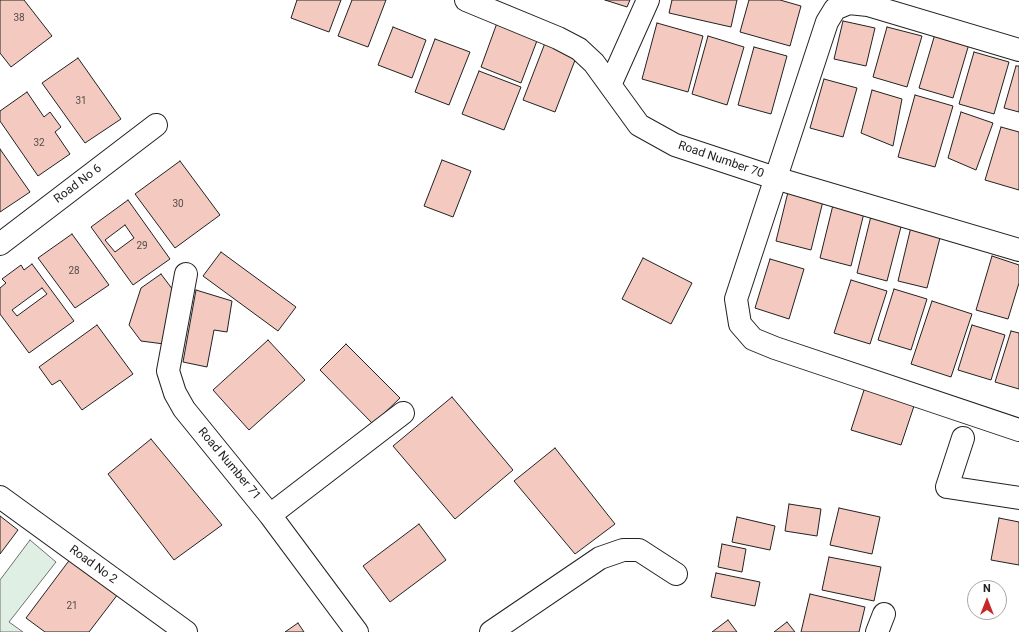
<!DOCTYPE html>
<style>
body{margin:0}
#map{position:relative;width:1019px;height:632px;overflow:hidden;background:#fff;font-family:Roboto,sans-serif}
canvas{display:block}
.north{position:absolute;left:967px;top:580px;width:40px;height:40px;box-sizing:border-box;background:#fff;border:1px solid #a7a7a7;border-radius:50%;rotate:0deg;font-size:11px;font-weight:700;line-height:16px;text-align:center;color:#222}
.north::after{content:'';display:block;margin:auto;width:14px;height:18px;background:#c62828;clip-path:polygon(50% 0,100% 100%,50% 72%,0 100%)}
</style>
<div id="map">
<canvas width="1019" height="632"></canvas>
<div class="north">N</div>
</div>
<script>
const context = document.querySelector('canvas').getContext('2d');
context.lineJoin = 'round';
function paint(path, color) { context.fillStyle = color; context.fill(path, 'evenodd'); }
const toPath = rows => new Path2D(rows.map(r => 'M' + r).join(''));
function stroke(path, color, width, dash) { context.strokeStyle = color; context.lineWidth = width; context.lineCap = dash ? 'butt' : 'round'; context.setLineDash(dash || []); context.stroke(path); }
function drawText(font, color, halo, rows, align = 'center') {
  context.font = font + ' Roboto,sans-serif'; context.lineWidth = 3; context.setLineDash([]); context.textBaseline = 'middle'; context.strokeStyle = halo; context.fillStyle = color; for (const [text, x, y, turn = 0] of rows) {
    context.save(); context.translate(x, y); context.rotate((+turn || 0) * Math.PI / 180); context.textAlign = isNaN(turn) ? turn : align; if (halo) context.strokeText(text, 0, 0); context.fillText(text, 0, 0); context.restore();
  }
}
const green = toPath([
 [30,540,56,562,9,622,23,632,0,632,0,580,30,540]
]);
const building = toPath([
 [0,0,24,0,52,36,11,67,0,53,0,0],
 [297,0,341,0,329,32,291,18,297,0],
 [352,0,386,0,368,47,338,36,352,0],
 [605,0,630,0,627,7,605,0],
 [672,0,737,0,731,27,669,13,672,0],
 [749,0,780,0,801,6,790,46,740,32,749,0],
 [843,21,875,28,866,66,834,59,843,21],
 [497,23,538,38,521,83,481,67,497,23],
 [657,23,703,36,688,92,642,79,657,23],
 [393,27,426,40,412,78,378,65,393,27],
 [887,27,922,36,907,87,873,77,887,27],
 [935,34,969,44,953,98,919,88,935,34],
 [708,36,744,47,727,105,692,94,708,36],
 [435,39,470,52,449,105,415,92,435,39],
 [545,43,577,55,555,112,523,100,545,43],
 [754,47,787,56,771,114,738,105,754,47],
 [974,52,1009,62,994,114,959,104,974,52],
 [78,58,121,119,85,143,42,83,78,58],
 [1016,66,1019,66,1019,112,1004,108,1016,66],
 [479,71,521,87,504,130,462,114,479,71],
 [824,79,857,88,843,137,810,128,824,79],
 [872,90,902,99,893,146,861,133,872,90],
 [27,92,44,117,50,112,61,127,55,132,70,154,38,176,0,121,0,111,27,92],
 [915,95,953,106,935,167,898,157,915,95],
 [961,112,993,123,976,170,948,158,961,112],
 [1001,127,1019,132,1019,190,985,180,1001,127],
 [0,149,30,192,0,212,0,149],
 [442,160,471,171,453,217,424,206,442,160],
 [180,161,220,215,175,248,135,194,180,161],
 [789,188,824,197,811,250,776,241,789,188],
 [128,200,170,259,133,285,91,227,128,200],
 [125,225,134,238,115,252,105,240,125,225],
 [833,205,864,213,851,266,820,258,833,205],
 [872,212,903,219,887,281,857,273,872,212],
 [911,227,941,234,927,288,898,281,911,227],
 [72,234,109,285,75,308,38,258,72,234],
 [221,252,296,307,278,331,203,276,221,252],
 [992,256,1019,265,1019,283,1008,319,976,310,992,256],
 [643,258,692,283,671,324,622,299,643,258],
 [770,259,804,269,789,319,755,308,770,259],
 [32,264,74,321,29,353,0,314,0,288,6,283,2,279,21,265,24,270,32,264],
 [42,288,47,294,17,316,12,310,42,288],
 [161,274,179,298,164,344,141,341,129,325,141,288,161,274],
 [851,280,887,291,870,344,834,333,851,280],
 [894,289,927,299,911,350,878,340,894,289],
 [196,290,232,301,227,332,214,330,207,367,183,362,196,290],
 [932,301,972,314,951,377,911,364,932,301],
 [97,325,133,374,82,410,60,380,52,385,39,367,97,325],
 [972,325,1005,335,991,380,958,370,972,325],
 [1011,331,1019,333,1019,389,995,382,1011,331],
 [268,340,305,380,249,430,213,390,268,340],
 [346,344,400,398,373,424,320,370,346,344],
 [866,384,916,400,901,445,851,430,866,384],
 [452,397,513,470,455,519,393,446,452,397],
 [151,439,222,525,174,560,108,474,151,439],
 [555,448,615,524,575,554,514,481,555,448],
 [789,504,821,509,817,536,785,531,789,504],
 [839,508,880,517,872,554,830,545,839,508],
 [0,516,18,530,0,554,0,516],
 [737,517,775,526,770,550,732,542,737,517],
 [999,518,1019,522,1019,565,991,560,999,518],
 [419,524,446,560,390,602,363,566,419,524],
 [722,544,746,549,742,572,718,567,722,544],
 [829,557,881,567,874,601,822,590,829,557],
 [71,558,118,594,89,632,45,632,26,618,71,558],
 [716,573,760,582,755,606,711,597,716,573],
 [810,594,865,607,859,632,801,632,810,594],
 [728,620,737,632,712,632,728,620],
 [787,622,795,632,774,632,787,622],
 [298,623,304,632,285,632,298,623]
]);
const minor = toPath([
 [466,0,558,38,579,49,594,63,639,125,675,145,775,178,1019,250],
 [1019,50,868,5,849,3,835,9,827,22,736,299,740,324,753,339,775,348,1019,430],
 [610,85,648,0],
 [0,244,156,125],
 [186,274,168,371,175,393,184,409,270,515,357,632],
 [963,438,947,487,1019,498],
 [0,497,186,632],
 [270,515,403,413],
 [491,632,600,558,623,550,639,550,676,574],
 [877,632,884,614]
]);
const numberNames = [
 ["38",19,18],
 ["31",81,101],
 ["32",39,143],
 ["30",178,204],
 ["29",142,246],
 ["28",74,271],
 ["21",72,606]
];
const streetNames = [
 ["Road Number 70",721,160,19],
 ["Road No 6",78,184,-37],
 ["Road Number 71",229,464,50],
 ["Road No 2",93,565,36]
];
paint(green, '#e0efe3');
stroke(green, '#6f6f6f', 1);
paint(building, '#f3c9c0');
stroke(building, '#222', 1);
stroke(minor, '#222', 24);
stroke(minor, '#fff', 22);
drawText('10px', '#564c4a', null, numberNames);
drawText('12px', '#222', '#fff', streetNames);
</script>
